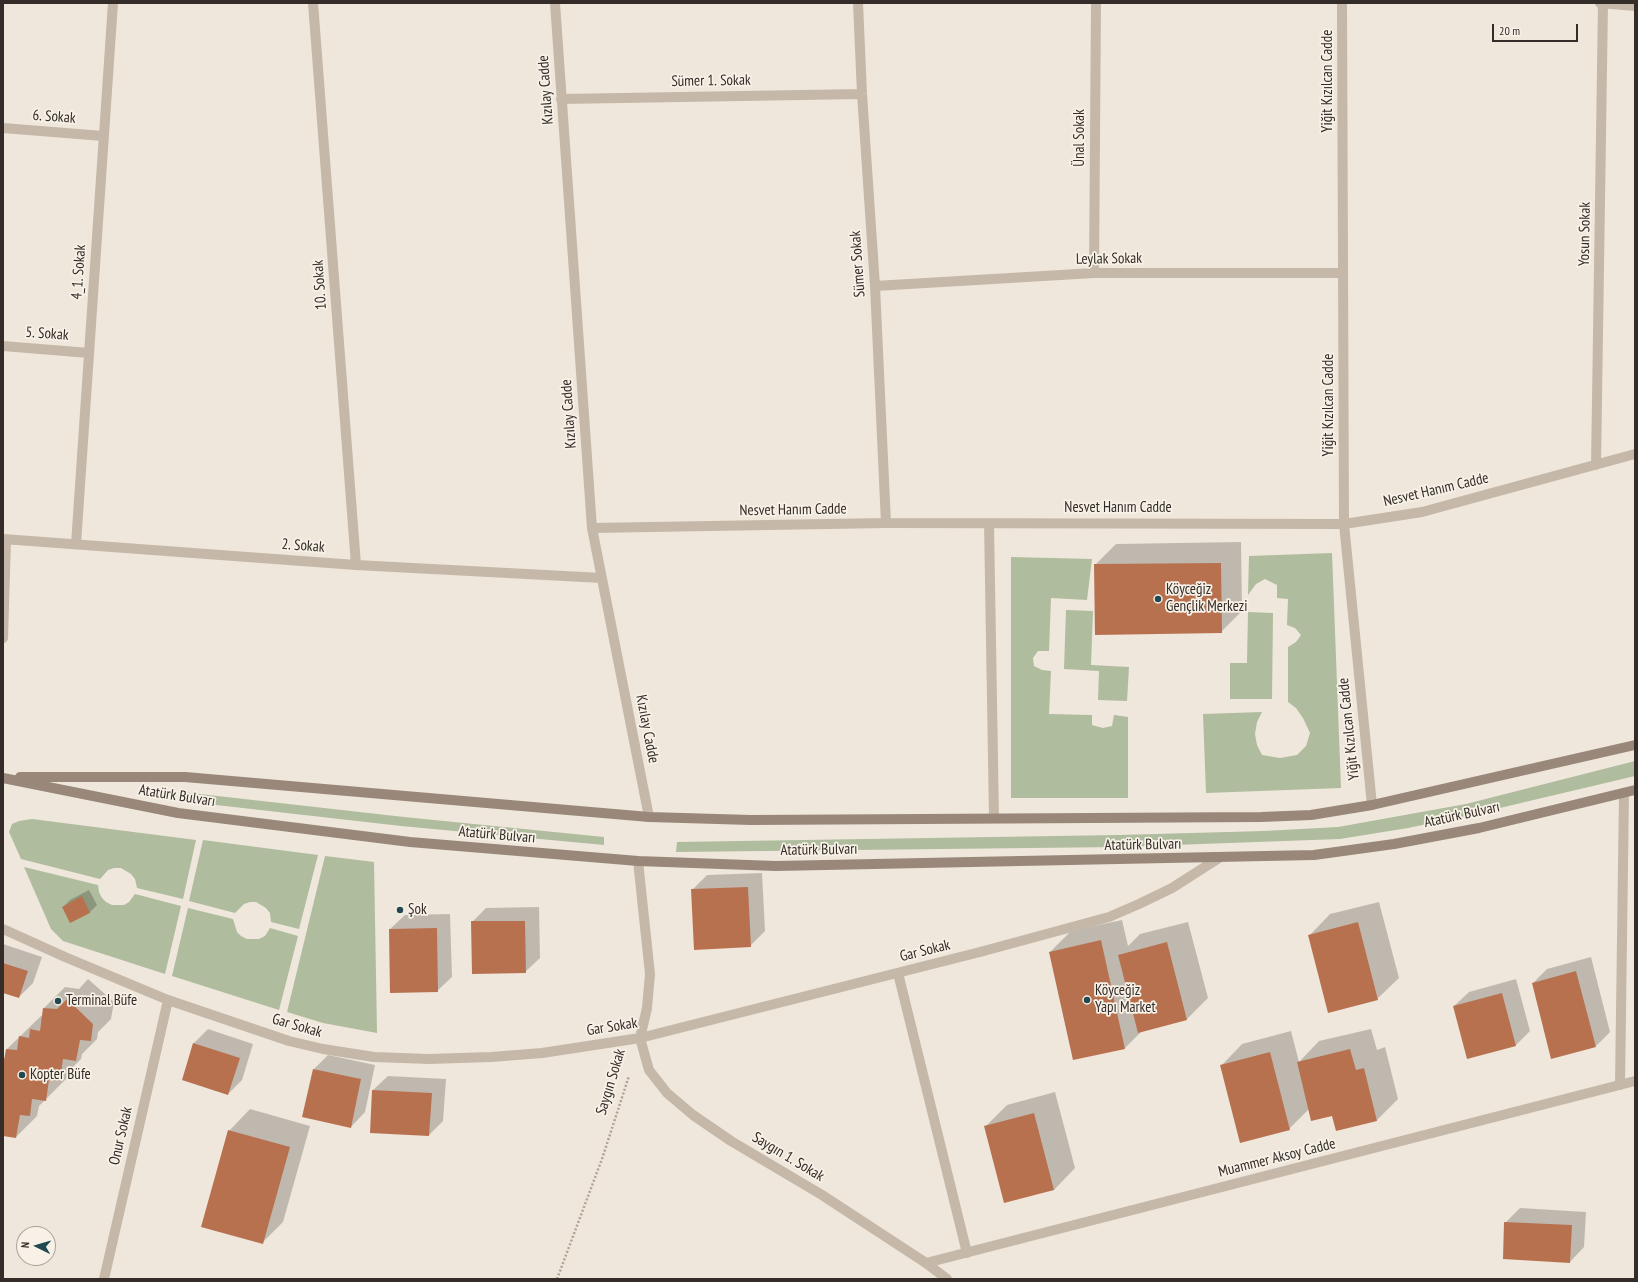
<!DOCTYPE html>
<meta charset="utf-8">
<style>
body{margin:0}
#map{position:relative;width:1638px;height:1282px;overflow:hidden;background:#efe7db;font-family:"PT Sans Narrow",sans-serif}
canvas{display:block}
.frame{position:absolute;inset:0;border:4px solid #332c28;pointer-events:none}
.north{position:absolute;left:16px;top:1226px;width:40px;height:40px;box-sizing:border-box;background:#f7f1e7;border:1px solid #a9a29b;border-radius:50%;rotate:275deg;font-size:11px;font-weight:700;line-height:16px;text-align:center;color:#332c28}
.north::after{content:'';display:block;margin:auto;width:14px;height:18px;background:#224950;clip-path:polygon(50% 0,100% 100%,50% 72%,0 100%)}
.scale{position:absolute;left:1492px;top:24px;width:86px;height:18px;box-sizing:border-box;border:2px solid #332c28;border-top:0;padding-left:5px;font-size:12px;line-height:14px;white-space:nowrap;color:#332c28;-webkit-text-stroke:3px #f7f1e7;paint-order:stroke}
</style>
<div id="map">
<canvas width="1638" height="1282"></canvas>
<div class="frame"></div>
<div class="north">N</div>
<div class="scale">20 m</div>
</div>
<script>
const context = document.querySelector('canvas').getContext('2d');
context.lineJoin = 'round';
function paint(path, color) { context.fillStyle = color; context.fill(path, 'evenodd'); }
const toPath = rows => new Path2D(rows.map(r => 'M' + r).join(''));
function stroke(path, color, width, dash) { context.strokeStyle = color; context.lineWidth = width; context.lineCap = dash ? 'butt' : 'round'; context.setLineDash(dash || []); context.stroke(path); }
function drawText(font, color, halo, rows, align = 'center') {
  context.font = font + ' "PT Sans Narrow",sans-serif'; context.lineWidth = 3.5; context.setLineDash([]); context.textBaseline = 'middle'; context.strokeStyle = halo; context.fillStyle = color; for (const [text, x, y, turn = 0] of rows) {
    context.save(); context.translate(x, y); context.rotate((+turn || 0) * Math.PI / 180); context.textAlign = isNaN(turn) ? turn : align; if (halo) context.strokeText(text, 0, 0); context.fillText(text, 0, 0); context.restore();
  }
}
const green = toPath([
 [1332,553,1341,788,1206,793,1203,714,1262,712,1257,722,1255,734,1257,745,1262,755,1280,758,1297,755,1306,746,1310,733,1303,718,1296,708,1288,702,1288,647,1296,642,1301,635,1295,628,1287,625,1288,599,1277,598,1277,585,1265,579,1256,584,1248,595,1249,556],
 [1011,557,1092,559,1087,600,1051,598,1049,651,1038,651,1033,658,1034,666,1042,670,1051,671,1049,714,1092,715,1092,725,1103,728,1112,726,1114,715,1128,717,1128,798,1011,798],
 [1066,610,1093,611,1091,665,1129,667,1127,701,1098,700,1099,671,1064,669],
 [1248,612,1273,613,1272,699,1230,699,1230,663,1247,663],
 [1635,761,1635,776,1466,816,1408,828,1340,839,1118,847,676,852,677,842,1119,835,1264,831,1338,827,1466,804],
 [182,792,404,817,604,837,604,845,401,826,181,801],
 [32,819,196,840,183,899,137,888,135,879,131,874,121,868,114,868,108,870,100,879,21,859,9,832,12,824,19,821],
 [203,840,318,855,299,929,271,922,270,913,266,908,256,902,250,902,244,904,235,913,189,901],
 [325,856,374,862,377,1033,323,1023,287,1012],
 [24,867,98,885,99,892,102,898,106,902,112,905,124,905,129,902,135,894,181,906,165,974,63,941,51,929],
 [188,908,233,919,237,932,241,936,247,939,259,939,265,936,270,928,298,936,279,1010,172,976]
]);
const shadow = toPath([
 [1241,542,1242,611,1221,632,1095,565,1116,544],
 [762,873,765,931,750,946,692,890,707,875],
 [89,890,97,905,90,912,71,922,63,907,70,900],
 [1379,902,1399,978,1377,999,1309,936,1330,914],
 [539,907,540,958,525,972,472,922,486,908],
 [450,914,452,977,437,991,390,929,405,915],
 [1122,920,1128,946,1140,934,1188,922,1208,998,1187,1019,1142,1031,1125,1048,1073,1059,1050,952,1071,931],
 [3,944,42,957,33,983,19,997,3,992],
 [1591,957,1610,1032,1596,1046,1533,983,1547,969],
 [88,979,114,1002,111,1019,98,1032,97,1039,82,1054,81,1059,67,1073,67,1078,39,1106,37,1116,16,1137,3,1135,3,1059,7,1055,7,1049,41,1016,43,1016,44,1008,65,987,79,989],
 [1516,979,1530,1031,1516,1045,1454,1006,1469,992],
 [208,1029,253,1044,242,1080,228,1094,183,1080,194,1043],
 [1371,1029,1377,1050,1385,1047,1398,1099,1377,1120,1337,1130,1333,1115,1309,1109,1289,1129,1221,1066,1242,1044,1291,1031,1299,1062,1319,1041],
 [328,1055,375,1065,365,1112,351,1127,314,1069],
 [388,1076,446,1079,443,1121,429,1135,373,1090],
 [1055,1092,1075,1168,1054,1190,986,1126,1007,1105],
 [250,1109,310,1126,283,1222,262,1243,229,1131],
 [1520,1208,1586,1212,1584,1247,1570,1262,1505,1223]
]);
const building = toPath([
 [1221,563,1222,633,1095,635,1094,564],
 [748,887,751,947,694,950,691,889],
 [82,896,90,913,70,923,62,907],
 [471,921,525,921,526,973,472,974],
 [1358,922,1378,1000,1328,1013,1308,935],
 [437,928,438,992,390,993,389,929],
 [1101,940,1125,1049,1073,1060,1049,952],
 [1167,942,1187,1020,1138,1033,1118,955],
 [3,963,28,971,19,998,3,993],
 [1576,971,1596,1047,1551,1059,1532,983],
 [1502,993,1516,1046,1467,1059,1453,1006],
 [67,999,93,1024,91,1041,80,1040,76,1061,63,1059,60,1081,49,1080,46,1101,32,1099,30,1116,20,1115,16,1138,3,1136,3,1067,6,1049,17,1050,19,1036,29,1038,30,1029,40,1031,43,1008,57,1009],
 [193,1043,240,1058,228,1095,182,1080],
 [1350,1049,1356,1070,1364,1068,1377,1121,1336,1131,1332,1116,1311,1121,1297,1062],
 [1270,1052,1290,1130,1240,1143,1220,1065],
 [313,1069,361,1079,351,1128,302,1117],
 [372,1090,432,1093,429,1136,370,1133],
 [1034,1113,1054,1190,1004,1203,984,1126],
 [228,1130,290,1147,263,1244,201,1227],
 [1504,1222,1572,1225,1570,1263,1503,1259]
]);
const path = toPath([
 [557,1279,602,1159,629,1076]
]);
const minor = toPath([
 [313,3,356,565],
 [555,3,592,528,649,817],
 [858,3,862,94,875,286,886,523],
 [1342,3,1344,524,1372,805],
 [1600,3,1635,6],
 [561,99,862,94],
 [3,128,103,136],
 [1094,273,1096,3],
 [875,286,1094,273,1343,273],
 [3,346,89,353],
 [1596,465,1603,3],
 [989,523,994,818],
 [592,528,886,523,1344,524,1422,512,1635,454],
 [3,539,356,565,602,578],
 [76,544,113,3],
 [3,638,6,540],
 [638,861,650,974,647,1008,640,1038,649,1070,667,1093,693,1115,731,1141,822,1195,926,1263,947,1279],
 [3,929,65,957,168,1000,289,1041,323,1049,374,1057,429,1059,491,1057,542,1053,640,1038,980,952,1109,917,1139,904,1172,888,1219,858],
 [898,973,967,1253],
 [1620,1085,1624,793],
 [104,1279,168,1000]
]);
const tertiary = toPath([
 [926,1263,1635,1081]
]);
const secondary = toPath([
 [20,777,185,777,649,817,751,820,1261,817,1311,815,1372,805,1635,745],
 [3,778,178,813,410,842,638,861,776,866,1314,855,1394,844,1479,828,1635,790]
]);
const markers = [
 [1158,599,4,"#224950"],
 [400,910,4,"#224950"],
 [1087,1000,4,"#224950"],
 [58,1001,4,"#224950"],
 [22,1075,4,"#224950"]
];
const streetNames = [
 ["Sümer 1. Sokak",711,81,-1],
 ["Yiğit Kızılcan Cadde",1328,81,-90],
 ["Kızılay Cadde",546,90,-94],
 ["6. Sokak",54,117,4],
 ["Ünal Sokak",1080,138,-90],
 ["Yosun Sokak",1585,234,-89],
 ["Leylak Sokak",1109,259,-1],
 ["Sümer Sokak",858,264,-94],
 ["4_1. Sokak",79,272,-86],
 ["10. Sokak",320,285,-94],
 ["5. Sokak",47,334,4],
 ["Yiğit Kızılcan Cadde",1329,405,-90],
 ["Kızılay Cadde",569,414,-94],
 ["Nesvet Hanım Cadde",1436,490,-13],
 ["Nesvet Hanım Cadde",1118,508],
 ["Nesvet Hanım Cadde",793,510,-1],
 ["2. Sokak",303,546,4],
 ["Kızılay Cadde",647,729,79],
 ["Yiğit Kızılcan Cadde",1349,729,-96],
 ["Atatürk Bulvarı",177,796,9],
 ["Atatürk Bulvarı",1462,815,-12],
 ["Atatürk Bulvarı",497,835,5],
 ["Atatürk Bulvarı",1143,845,-1],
 ["Atatürk Bulvarı",819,850,-1],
 ["Gar Sokak",925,951,-14],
 ["Gar Sokak",297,1026,16],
 ["Gar Sokak",612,1027,-9],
 ["Saygın Sokak",611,1082,-73],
 ["Onur Sokak",121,1136,-77],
 ["Saygın 1. Sokak",788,1157,31],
 ["Muammer Aksoy Cadde",1277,1158,-14]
];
const poiNames = [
 ["Köyceğiz",1166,590],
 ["Gençlik Merkezi",1166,607],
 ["Şok",408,910],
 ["Köyceğiz",1095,991],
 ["Yapı Market",1095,1008],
 ["Terminal Büfe",66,1001],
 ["Kopter Büfe",30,1075]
];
paint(green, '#afbc9d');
paint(shadow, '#0003');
paint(building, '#b8714f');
stroke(path, '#b1a293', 2.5, [2, 2]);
stroke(minor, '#c5b8a8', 10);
stroke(tertiary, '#c5b8a8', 10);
stroke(secondary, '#99887a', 10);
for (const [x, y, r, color] of markers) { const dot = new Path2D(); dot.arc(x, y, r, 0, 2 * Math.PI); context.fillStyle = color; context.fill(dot); stroke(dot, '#f7f1e7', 1.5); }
drawText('15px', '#332c28', '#f7f1e7', streetNames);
drawText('15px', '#332c28', '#f7f1e7', poiNames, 'left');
</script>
